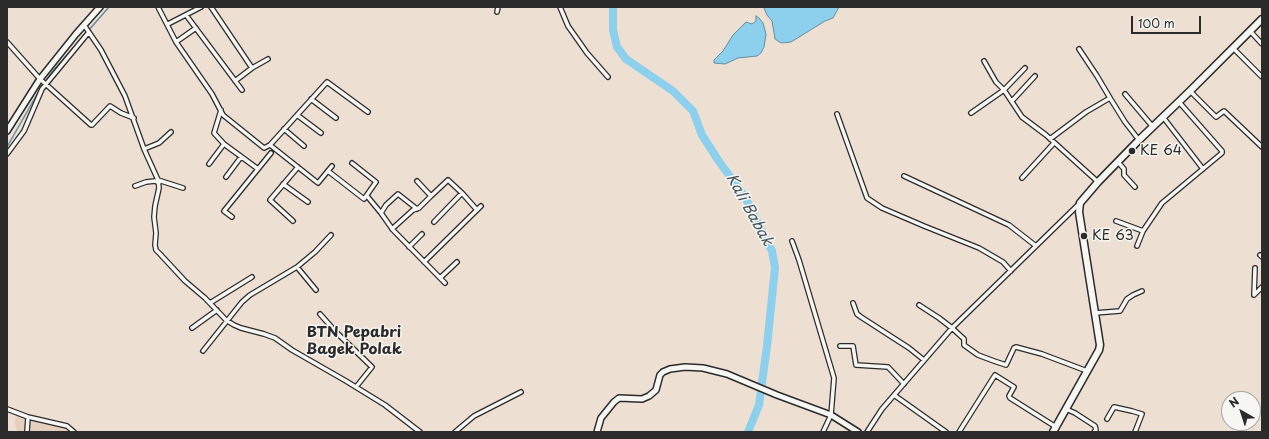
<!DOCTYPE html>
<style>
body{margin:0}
#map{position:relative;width:1269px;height:439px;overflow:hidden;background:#eddfd2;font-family:"Playpen Sans",sans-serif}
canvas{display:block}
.frame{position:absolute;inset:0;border:8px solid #2b2b2b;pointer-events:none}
.north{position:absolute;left:1221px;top:391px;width:40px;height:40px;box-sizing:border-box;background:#f6f6f2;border:1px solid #a5a5a2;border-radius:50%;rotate:321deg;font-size:11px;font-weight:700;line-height:16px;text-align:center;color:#2b2b2b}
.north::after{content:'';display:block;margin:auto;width:14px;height:18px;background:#2b2b2b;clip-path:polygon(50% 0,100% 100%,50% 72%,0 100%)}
.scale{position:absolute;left:1131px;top:16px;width:70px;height:18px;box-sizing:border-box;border:2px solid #2b2b2b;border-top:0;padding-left:5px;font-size:12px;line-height:14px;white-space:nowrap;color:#2b2b2b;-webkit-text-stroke:3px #f6f6f2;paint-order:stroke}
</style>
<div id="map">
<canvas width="1269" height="439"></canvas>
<div class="frame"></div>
<div class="north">N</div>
<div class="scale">100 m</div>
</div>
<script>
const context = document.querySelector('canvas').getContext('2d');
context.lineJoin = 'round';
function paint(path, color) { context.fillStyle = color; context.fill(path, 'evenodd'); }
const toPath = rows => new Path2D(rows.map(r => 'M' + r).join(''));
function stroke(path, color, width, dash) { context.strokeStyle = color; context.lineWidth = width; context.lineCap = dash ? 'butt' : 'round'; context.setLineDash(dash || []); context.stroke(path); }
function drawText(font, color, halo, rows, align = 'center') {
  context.font = font + ' "Playpen Sans",sans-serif'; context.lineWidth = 3; context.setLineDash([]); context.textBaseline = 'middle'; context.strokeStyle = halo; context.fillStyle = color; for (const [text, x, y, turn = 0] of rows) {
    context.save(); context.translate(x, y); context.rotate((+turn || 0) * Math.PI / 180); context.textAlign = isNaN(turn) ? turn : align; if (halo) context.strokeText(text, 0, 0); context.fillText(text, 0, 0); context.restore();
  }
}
const built = toPath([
 [16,412,66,426,67,432,17,432,15,422]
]);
const water = toPath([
 [765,7,839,7,833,18,825,21,791,42,781,43,775,39,772,21,767,15,764,8,765,7],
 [756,16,759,18,763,23,766,34,764,47,761,53,757,56,738,58,725,64,714,63,714,60,723,51,733,35,746,22,752,24,756,21,756,16]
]);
const stream = toPath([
 [88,31,109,7],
 [42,86,52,72,79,41],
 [7,147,40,89]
]);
const river = toPath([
 [613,7,613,30,617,47,626,59,673,91,693,111,702,135,718,160,745,197,772,251,775,268,767,346,759,405,748,432]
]);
const street = toPath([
 [158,7,176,42,212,94,223,115,264,148,270,145,327,82,368,112],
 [211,7,252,68],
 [560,7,568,26,587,53,608,77],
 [497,12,498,7],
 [186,15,242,90],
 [168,24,201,7],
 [84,25,101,50,125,96,144,149,158,180,159,188,155,206,154,217,156,233,155,245,156,250,160,254,185,281,205,298,226,320,234,325,241,328,264,334,275,338,292,350,346,381,385,405,420,432],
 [1250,31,1262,44],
 [7,42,40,79,91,125,92,125,110,106,121,113,134,118],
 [176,42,196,28],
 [1233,48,1262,77],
 [1079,49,1097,76,1110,98],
 [984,61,996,82,1004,90,1025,68],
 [235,81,252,68,268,59],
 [1190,91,1216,117,1224,111,1262,147],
 [1125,94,1153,127],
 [311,99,336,118],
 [1012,101,1035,76],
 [221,110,214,133,224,144,258,169],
 [971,113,1004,90,1022,117,1046,135,1098,182],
 [837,114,867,198,882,208,924,226,979,248,1003,262,1011,271],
 [297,115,321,133],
 [1163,117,1203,169],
 [284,129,304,146],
 [1050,139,1086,112,1110,98,1125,122,1139,140],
 [270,145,318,183,332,166],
 [144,149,159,143,171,132],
 [7,154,24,131,42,89,89,32],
 [1118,162,1124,169,1124,175,1135,187],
 [209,164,224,144],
 [328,171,364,199,376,182,352,163],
 [904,176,1009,225,1036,246],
 [226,177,241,157],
 [1022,178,1054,143],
 [158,180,183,188],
 [283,184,308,202],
 [135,186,146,182,155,181,159,183],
 [462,193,477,210],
 [367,196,381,213,386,205,398,194,417,209],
 [431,196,448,180,462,193,434,222],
 [381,213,393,230,445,283],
 [232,217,224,211,271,153],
 [293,221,270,200,298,167],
 [1116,221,1143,231,1162,203,1222,153,1222,151,1179,102],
 [392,229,413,210,419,208,431,196,417,181],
 [792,241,799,260,834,378,831,415,823,432],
 [1137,246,1143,231],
 [409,247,422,234],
 [1260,255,1262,257],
 [424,262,481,206],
 [297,267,316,290],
 [1255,268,1254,295,1262,287],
 [440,278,457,262],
 [210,303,252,277],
 [853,303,857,314,861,317,909,348,924,360],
 [919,305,939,318,952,328,964,339,964,345,978,355,994,361,1006,365,1014,348,1016,347,1042,354,1087,371],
 [1095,313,1120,311,1127,299,1133,295,1142,291],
 [320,314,335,331,372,367,356,387],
 [192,328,217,310],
 [840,346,853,346,856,365,888,367,904,384],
 [203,351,242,302,250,295,297,267,315,252,331,235],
 [894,395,946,432],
 [7,409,28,417,67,426,74,432],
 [1066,409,1075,413,1095,426,1096,430,1094,432],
 [1107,419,1114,407,1132,411,1142,414,1135,432],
 [27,432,28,417],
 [455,432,474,416,521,392],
 [867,432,882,409,952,328,1080,203],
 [959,432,995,375,1014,387,1009,396,1010,398,1056,427]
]);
const secondary = toPath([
 [7,131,40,79,76,34,100,7],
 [597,432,601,418,614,402,619,398,642,399,649,396,656,390,660,375,663,372,670,369,685,367,703,368,727,374,777,395,831,415,858,432]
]);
const primary = toPath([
 [1053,432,1099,350,1100,345,1079,212,1080,203,1098,182,1139,140,1190,91,1262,19]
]);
const markers = [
 [1132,151,4,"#2b2b2b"],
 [1084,236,4,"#2b2b2b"]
];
const poiNames = [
 ["KE 64",1140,151],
 ["KE 63",1092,236]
];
const waterNames = [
 ["Kali Babak",749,210,61]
];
const neighbourhoodNames = [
 ["BTN Pepabri",354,333],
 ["Bagek Polak",354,350]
];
paint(built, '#e6cfbc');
paint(water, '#8cd0ee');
stroke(water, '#658ea0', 1);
stroke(stream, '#658ea0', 1.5);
stroke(river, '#8cd0ee', 8);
stroke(street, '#2b2b2b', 6);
stroke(secondary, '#2b2b2b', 8);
stroke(primary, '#2b2b2b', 9);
stroke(street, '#f6f6f2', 3.5);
stroke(secondary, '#f6f6f2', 5);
stroke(primary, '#f6f6f2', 6);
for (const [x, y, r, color] of markers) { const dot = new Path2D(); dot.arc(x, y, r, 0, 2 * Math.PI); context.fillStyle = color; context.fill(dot); stroke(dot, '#f6f6f2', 1.5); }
drawText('14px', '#2b2b2b', '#f6f6f2', poiNames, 'left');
drawText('italic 15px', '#43545c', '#f6f6f2', waterNames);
drawText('bold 15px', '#2b2b2b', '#f6f6f2', neighbourhoodNames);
</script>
